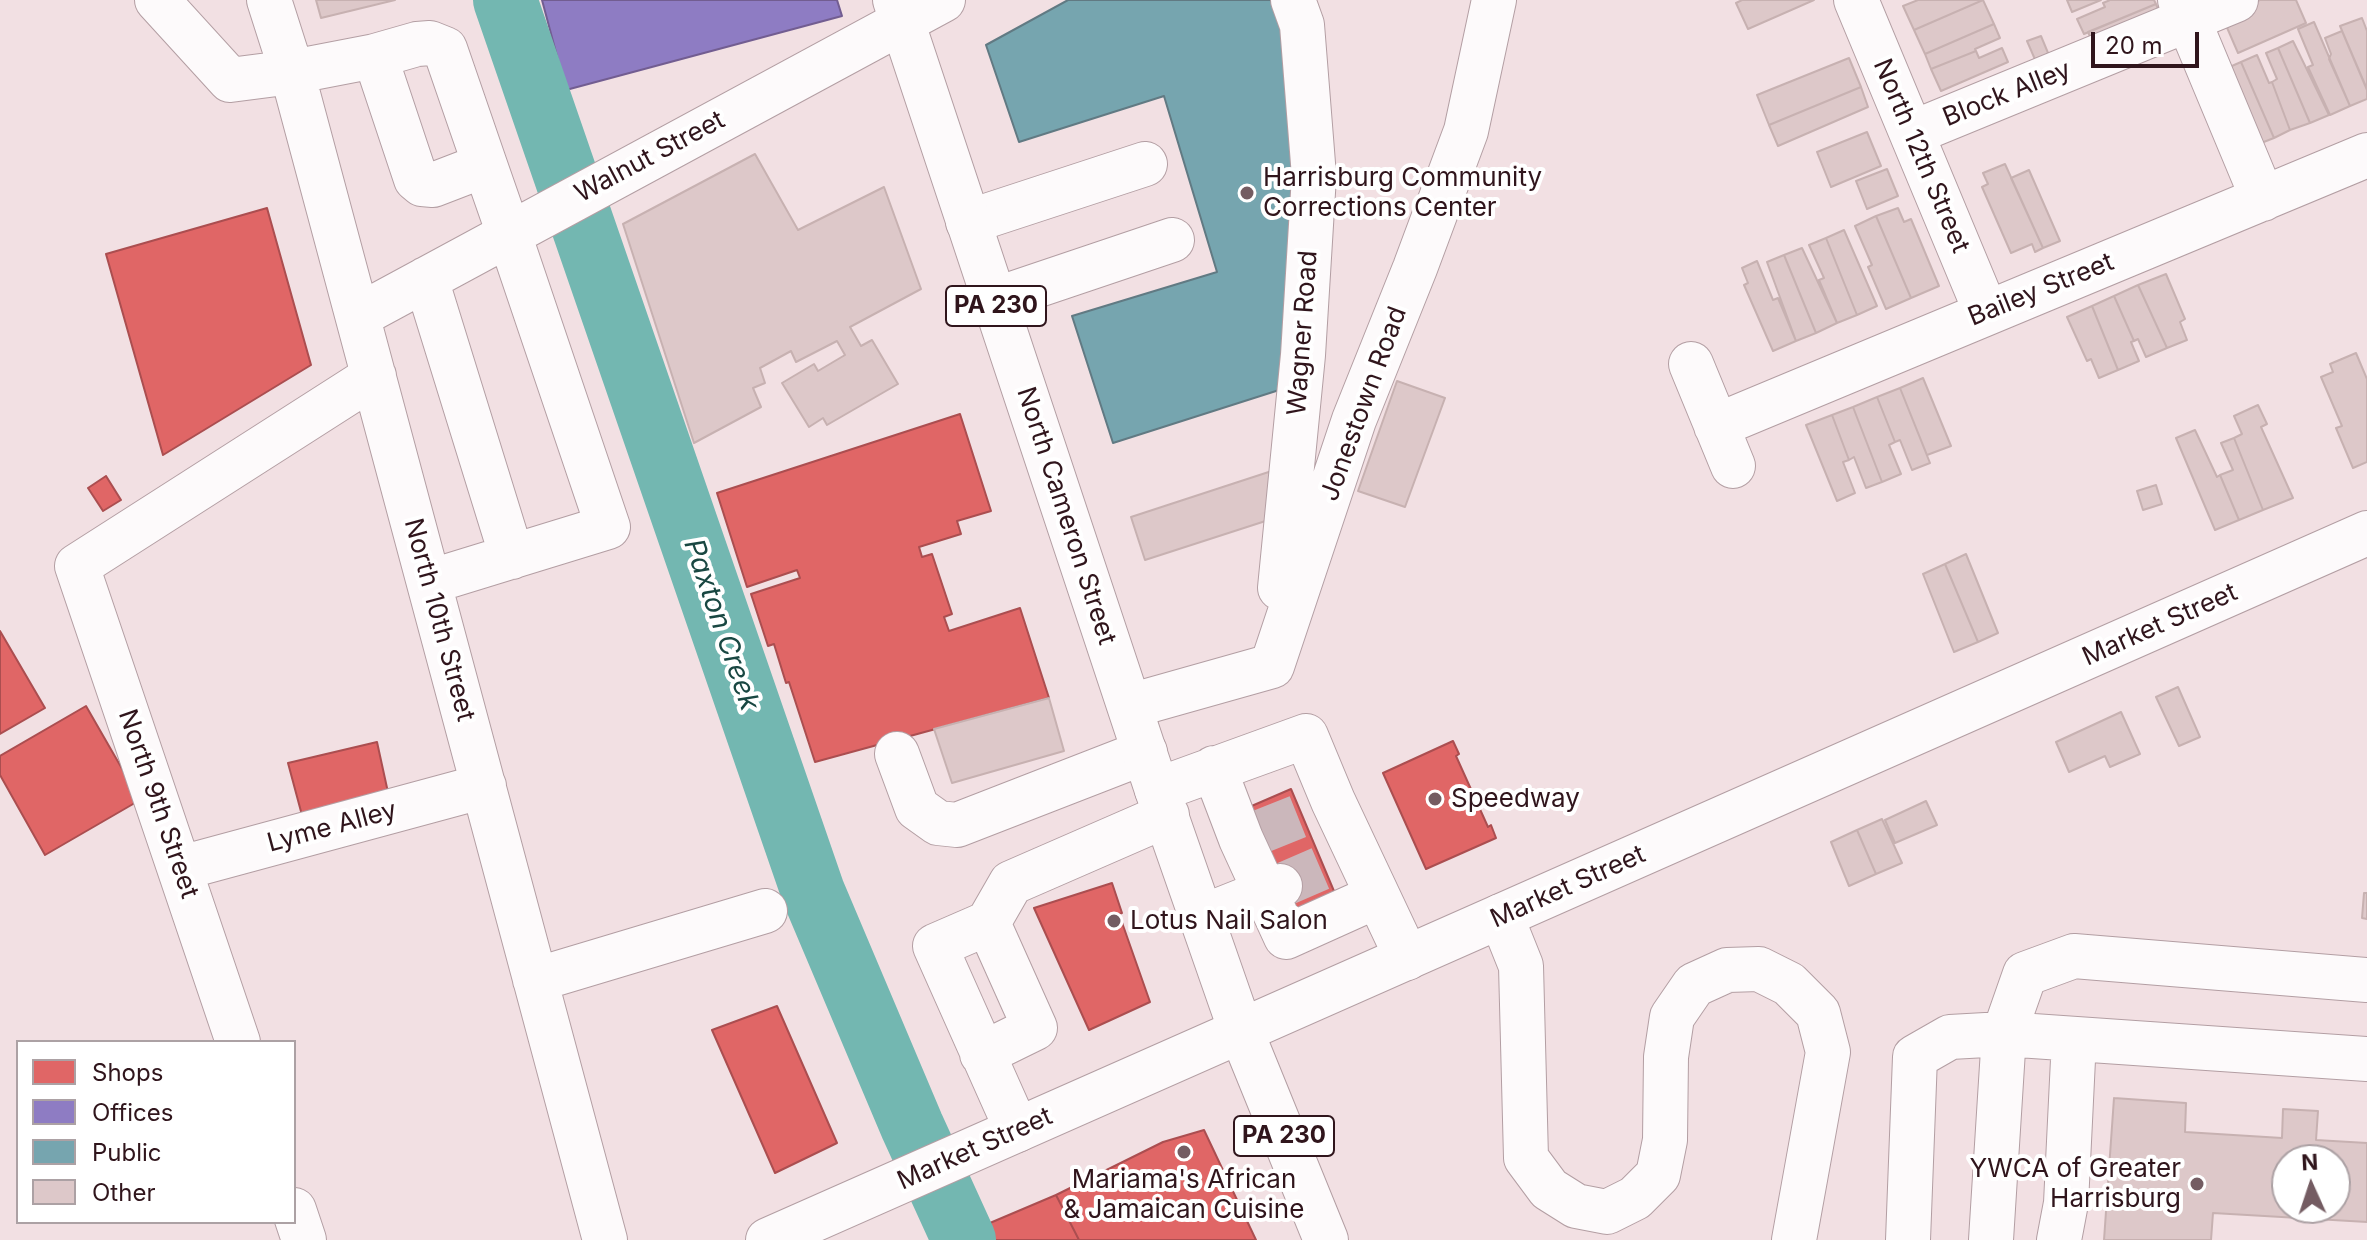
<!DOCTYPE html>
<style>
body{margin:0}
#map{position:relative;width:2367px;height:1240px;overflow:hidden;background:#f2e0e3;font-family:Inter,sans-serif}
canvas{display:block}
.legend{position:absolute;left:16px;top:1040px;width:280px;height:184px;box-sizing:border-box;background:#fff;border:2px solid #aca1a4;margin:0;padding:10px 14px;list-style:none;font-size:24px;color:#30151c}
.legend li{display:flex;align-items:center;gap:16px;height:40px}
.legend b{width:40px;border:2px solid #aca1a4}
.north{position:absolute;left:2271px;top:1144px;width:80px;height:80px;box-sizing:border-box;background:#fff;border:2px solid #aca1a4;border-radius:50%;rotate:357deg;font-size:22px;font-weight:700;line-height:32px;text-align:center;color:#30151c}
.north::after{content:'';display:block;margin:auto;width:28px;height:36px;background:#745c62;clip-path:polygon(50% 0,100% 100%,50% 72%,0 100%)}
.scale{position:absolute;left:2091px;top:32px;width:108px;height:36px;box-sizing:border-box;border:4px solid #30151c;border-top:0;padding-left:10px;font-size:24px;line-height:28px;white-space:nowrap;color:#30151c;-webkit-text-stroke:6px #fff;paint-order:stroke}
</style>
<div id="map">
<canvas width="2367" height="1240"></canvas>
<ul class="legend">
<li><b style="height:22px;background:#e06666"></b>Shops</li>
<li><b style="height:22px;background:#8e7cc3"></b>Offices</li>
<li><b style="height:22px;background:#76a5af"></b>Public</li>
<li><b style="height:22px;background:#ddc8c9"></b>Other</li>
</ul>
<div class="north">N</div>
<div class="scale">20 m</div>
</div>
<script>
const context = document.querySelector('canvas').getContext('2d');
context.lineJoin = 'round';
function paint(path, color) { context.fillStyle = color; context.fill(path, 'evenodd'); }
const toPath = rows => new Path2D(rows.map(r => 'M' + r).join(''));
function stroke(path, color, width, dash) { context.strokeStyle = color; context.lineWidth = width; context.lineCap = dash ? 'butt' : 'round'; context.setLineDash(dash || []); context.stroke(path); }
function drawText(font, color, halo, rows, align = 'center') {
  context.font = font + ' Inter,sans-serif'; context.lineWidth = 8; context.setLineDash([]); context.textBaseline = 'middle'; context.strokeStyle = halo; context.fillStyle = color; for (const [text, x, y, turn = 0] of rows) {
    context.save(); context.translate(x, y); context.rotate((+turn || 0) * Math.PI / 180); context.textAlign = isNaN(turn) ? turn : align; if (halo) context.strokeText(text, 0, 0); context.fillText(text, 0, 0); context.restore();
  }
}
const shops = toPath([
 [267,208,311,365,163,455,106,254,267,208],
 [960,414,991,511,957,521,961,534,919,547,922,557,932,554,952,614,944,617,949,631,1020,608,1049,698,815,762,789,682,786,683,774,644,768,646,751,594,800,578,797,570,747,587,717,493,960,414],
 [106,476,121,500,103,511,88,488,106,476],
 [0,631,45,708,0,734,0,631],
 [86,706,140,800,45,855,0,775,0,756,86,706],
 [1453,741,1459,754,1456,756,1488,827,1491,825,1496,838,1426,869,1383,773,1453,741],
 [377,742,389,797,303,819,288,763,377,742],
 [1291,789,1339,903,1295,921,1247,808,1291,789],
 [1112,883,1122,913,1119,914,1150,1002,1089,1030,1034,908,1112,883],
 [777,1006,837,1143,775,1173,712,1030,777,1006],
 [1204,1130,1256,1240,1079,1240,1056,1195,1163,1142,1204,1130],
 [1056,1195,1079,1240,975,1240,971,1231,1056,1195]
]);
const offices = toPath([
 [542,0,837,0,842,16,566,90,542,0]
]);
const public = toPath([
 [1068,0,1280,0,1295,47,1298,384,1113,443,1072,316,1217,272,1164,96,1019,142,986,45,1068,0]
]);
const river = toPath([
 [505,0,813,892,912,1126,964,1240]
]);
const building = toPath([
 [316,0,395,0,321,18,316,0],
 [1742,0,1814,0,1748,29,1736,3,1742,0],
 [1918,0,1983,0,1914,30,1903,6,1918,0],
 [1983,0,1994,24,1925,54,1914,30,1983,0],
 [2067,0,2101,0,2072,12,2067,0],
 [2110,0,2154,0,2156,4,2084,34,2077,19,2105,7,2103,3,2110,0],
 [2260,0,2296,0,2306,23,2238,53,2222,16,2260,0],
 [2156,4,2163,21,2096,50,2088,32,2156,4],
 [2362,18,2367,31,2367,89,2340,26,2362,18],
 [2314,22,2350,106,2330,115,2308,67,2313,65,2298,29,2314,22],
 [1994,24,2000,38,1975,49,1976,51,1931,69,1925,54,1994,24],
 [2342,31,2367,90,2367,99,2350,106,2329,59,2331,54,2325,38,2342,31],
 [2041,36,2053,65,2040,71,2027,41,2041,36],
 [2293,41,2329,115,2310,123,2278,48,2293,41],
 [2002,48,2008,62,1941,91,1931,69,1976,51,1979,58,2002,48],
 [2278,48,2310,123,2290,130,2272,82,2277,79,2266,53,2278,48],
 [2257,55,2269,83,2272,82,2290,130,2274,138,2241,62,2257,55],
 [1849,58,1861,87,1769,125,1757,95,1849,58],
 [2241,62,2274,138,2256,145,2225,69,2241,62],
 [1861,87,1868,107,1778,146,1769,125,1861,87],
 [1867,132,1881,166,1831,187,1817,152,1867,132],
 [755,154,798,230,884,187,921,289,850,327,861,346,872,340,898,384,827,425,823,418,809,427,782,383,814,364,818,371,845,355,837,341,796,362,791,351,760,368,765,383,753,388,761,407,694,443,623,224,755,154],
 [2005,164,2043,248,2035,252,2032,244,2011,253,1982,187,1988,184,1983,173,2005,164],
 [1887,169,1898,196,1867,209,1856,181,1887,169],
 [2029,170,2060,241,2043,248,2011,178,2029,170],
 [1898,208,1904,222,1911,219,1939,286,1911,298,1876,216,1898,208],
 [1876,216,1911,298,1886,309,1868,267,1872,265,1855,226,1876,216],
 [1844,230,1877,306,1857,315,1826,238,1844,230],
 [1826,238,1857,315,1837,323,1819,280,1824,278,1809,245,1826,238],
 [1802,248,1837,323,1816,333,1784,255,1802,248],
 [1784,255,1816,333,1796,341,1767,262,1784,255],
 [1757,261,1773,300,1778,298,1796,341,1773,351,1744,285,1748,283,1742,268,1757,261],
 [2166,274,2185,319,2180,322,2187,340,2167,348,2138,285,2166,274],
 [2138,285,2167,348,2146,357,2138,339,2134,341,2114,296,2138,285],
 [2114,296,2134,341,2131,342,2139,361,2118,370,2092,306,2114,296],
 [2092,306,2118,370,2099,378,2091,359,2087,361,2067,317,2092,306],
 [2356,353,2367,379,2367,462,2353,468,2336,428,2342,426,2321,377,2333,372,2330,364,2356,353],
 [1923,378,1951,446,1927,455,1900,388,1923,378],
 [1397,381,1445,398,1405,507,1358,491,1397,381],
 [1900,388,1930,463,1912,470,1900,440,1895,442,1877,397,1900,388],
 [1877,397,1895,442,1889,445,1901,474,1882,482,1853,407,1877,397],
 [2258,405,2267,424,2261,427,2293,498,2263,510,2234,438,2242,434,2234,416,2258,405],
 [1853,407,1882,482,1866,488,1854,457,1849,460,1832,415,1853,407],
 [1832,415,1849,460,1843,462,1855,493,1837,501,1806,425,1832,415],
 [2195,430,2217,477,2220,475,2239,520,2215,530,2176,438,2195,430],
 [2234,438,2263,510,2239,520,2220,475,2233,470,2221,443,2234,438],
 [1287,466,1281,516,1145,560,1131,517,1287,466],
 [2156,485,2162,504,2143,510,2137,491,2156,485],
 [1966,554,1998,633,1978,642,1945,564,1966,554],
 [1945,564,1978,642,1954,652,1923,574,1945,564],
 [2178,687,2200,737,2179,746,2156,697,2178,687],
 [1049,698,1064,751,952,783,934,729,1049,698],
 [2121,712,2140,754,2110,767,2105,756,2069,772,2056,742,2121,712],
 [1926,801,1937,825,1895,843,1885,820,1926,801],
 [1882,819,1902,863,1876,874,1857,830,1882,819],
 [1857,830,1876,874,1849,886,1831,842,1857,830],
 [2364,893,2367,893,2367,919,2362,918,2364,893],
 [2114,1098,2186,1103,2185,1132,2282,1138,2283,1109,2318,1111,2316,1140,2367,1143,2367,1222,2213,1213,2211,1240,2104,1240,2114,1098],
 [2287,1160,2335,1160,2335,1208,2287,1208,2287,1160]
]);
const minorTunnel = toPath([
 [1257,833,1302,815],
 [1280,886,1324,867]
]);
const minor = toPath([
 [157,0,230,80,292,72,375,56],
 [269,0,292,72,605,1240],
 [1856,0,1986,312],
 [2180,0,2263,199],
 [1912,133,2236,0],
 [968,222,1145,164],
 [426,279,512,557],
 [994,300,1172,240],
 [358,316,943,0],
 [1691,364,1733,466],
 [1716,426,2367,155],
 [429,582,608,527,509,234,485,165,445,49,430,43,417,44,375,56,416,179,422,184,433,185,485,165],
 [1280,588,1303,355,1314,176,1302,25,1293,0],
 [1130,706,1272,666,1354,420,1415,268,1466,131,1494,0],
 [897,754,917,808,938,823,957,825,1145,752],
 [1214,768,1241,839,1286,937,1377,896],
 [1157,790,1306,736,1333,801,1407,958],
 [181,868,484,786],
 [1501,916,1521,966,1526,1158,1549,1189,1576,1206,1607,1212,1635,1198,1658,1175,1665,1140,1666,1057,1672,1017,1694,985,1727,970,1759,969,1789,984,1818,1013,1828,1052,1794,1240],
 [1202,917,1280,886],
 [535,980,765,911],
 [238,1042,77,566,374,376],
 [982,1054,1035,1028,988,923],
 [1017,1130,935,946,988,923,1011,883,1167,815],
 [294,1210,304,1240],
 [1908,1240,1915,1057,1950,1037,2004,1034,2025,974,2074,956,2367,980],
 [1991,1240,2004,1034,2367,1059],
 [2059,1240,2066,1203,2074,1039]
]);
const major = toPath([
 [768,1240,2367,533]
]);
const highway = toPath([
 [895,0,1157,790,1241,1031,1326,1240]
]);
const markers = [
 [1247,193,8,"#745c62"],
 [1435,799,8,"#745c62"],
 [1114,921,8,"#745c62"],
 [1184,1152,8,"#745c62"],
 [2197,1184,8,"#745c62"]
];
const shields = [
 [996,306,100],
 [1284,1136,100]
];
const shieldNames = [
 ["PA 230",996,306],
 ["PA 230",1284,1136]
];
const streetNames = [
 ["Block Alley",2007,94,-22],
 ["North 12th Street",1921,156,67],
 ["Walnut Street",650,157,-28],
 ["Bailey Street",2041,290,-22],
 ["Wagner Road",1303,333,-86],
 ["Jonestown Road",1364,404,-70],
 ["North Cameron Street",1066,516,72],
 ["North 10th Street",439,620,75],
 ["Market Street",2160,625,-24],
 ["North 9th Street",158,804,71],
 ["Lyme Alley",332,827,-15],
 ["Market Street",1568,887,-24],
 ["Market Street",975,1149,-24]
];
const poiNames = [
 ["Harrisburg Community",1263,178],
 ["Corrections Center",1263,208],
 ["Speedway",1451,799],
 ["Lotus Nail Salon",1130,921],
 ["YWCA of Greater",2181,1169,"right"],
 ["Harrisburg",2181,1199,"right"],
 ["Mariama's African",1184,1180,"center"],
 ["& Jamaican Cuisine",1184,1210,"center"]
];
const waterNames = [
 ["Paxton Creek",721,625,71]
];
paint(shops, '#e06666');
stroke(shops, '#ab4e50', 2);
paint(offices, '#8e7cc3');
stroke(offices, '#725d91', 2);
paint(public, '#76a5af');
stroke(public, '#617a83', 2);
stroke(river, '#73b7b1', 64);
paint(building, '#ddc8c9');
stroke(building, '#c7b1b1', 2);
stroke(minorTunnel, '#cbb7bb', 44, [44, 22]);
stroke(minor, '#b39ea3', 46);
stroke(major, '#b39ea3', 46);
stroke(highway, '#b39ea3', 46);
stroke(minor, '#fdfafb', 44);
stroke(major, '#fdfafb', 44);
stroke(highway, '#fdfafb', 44);
for (const [x, y, r, color] of markers) { const dot = new Path2D(); dot.arc(x, y, r, 0, 2 * Math.PI); context.fillStyle = color; context.fill(dot); stroke(dot, '#fff', 3); }
for (const [x, y, w] of shields) { const box = new Path2D(); box.roundRect(x - w / 2, y - 20, w, 40, 6); context.fillStyle = '#fff'; context.fill(box); stroke(box, '#30151c', 2); }
drawText('bold 24px', '#30151c', null, shieldNames);
drawText('26px', '#30151c', '#fff', streetNames);
drawText('26px', '#30151c', '#fff', poiNames, 'left');
drawText('italic 28px', '#194742', '#fff', waterNames);
</script>
